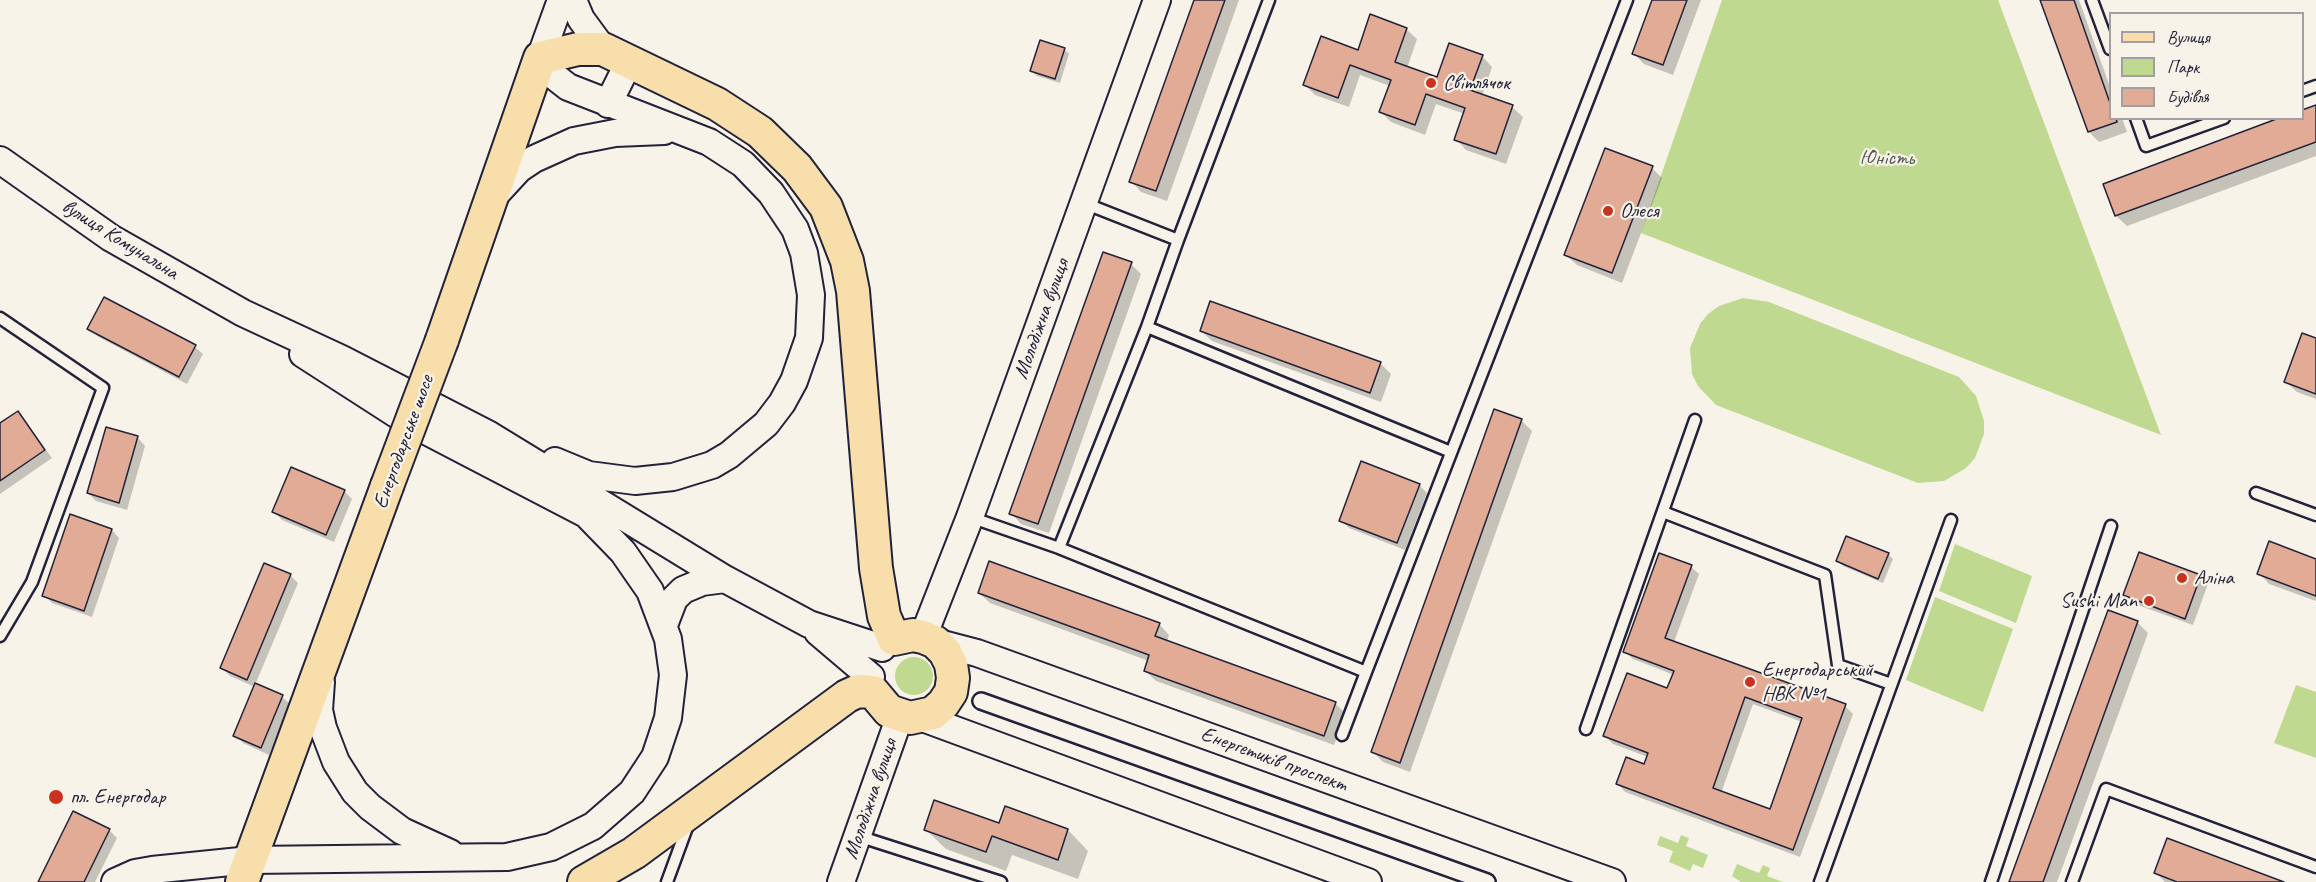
<!DOCTYPE html>
<meta charset="utf-8">
<style>
body{margin:0}
#map{position:relative;width:2316px;height:882px;overflow:hidden;background:#f7f3e8;font-family:Caveat,sans-serif}
canvas{display:block}
.legend{position:absolute;left:2109px;top:12px;width:195px;height:108px;box-sizing:border-box;background:#f7f3e8;border:2px solid #a29fa3;margin:0;padding:8px 10px;list-style:none;font-size:18px;color:#22223b}
.legend li{display:flex;align-items:center;gap:12px;height:30px}
.legend b{width:30px;border:2px solid #a29fa3}
</style>
<div id="map">
<canvas width="2316" height="882"></canvas>
<ul class="legend">
<li><b style="height:8px;background:#f8deab"></b>Вулиця</li>
<li><b style="height:16px;background:#bfd990"></b>Парк</li>
<li><b style="height:16px;background:#e1ab95"></b>Будівля</li>
</ul>
</div>
<script>
const context = document.querySelector('canvas').getContext('2d');
context.lineJoin = 'round';
function paint(path, color) { context.fillStyle = color; context.fill(path, 'evenodd'); }
const toPath = rows => new Path2D(rows.map(r => 'M' + r).join(''));
function stroke(path, color, width, dash) { context.strokeStyle = color; context.lineWidth = width; context.lineCap = dash ? 'butt' : 'round'; context.setLineDash(dash || []); context.stroke(path); }
function drawText(font, color, halo, rows, align = 'center') {
  context.font = font + ' Caveat,sans-serif'; context.lineWidth = 4.5; context.setLineDash([]); context.textBaseline = 'middle'; context.strokeStyle = halo; context.fillStyle = color; for (const [text, x, y, turn = 0] of rows) {
    context.save(); context.translate(x, y); context.rotate((+turn || 0) * Math.PI / 180); context.textAlign = isNaN(turn) ? turn : align; if (halo) context.strokeText(text, 0, 0); context.fillText(text, 0, 0); context.restore();
  }
}
const green = toPath([
 [1722,0,1998,0,2161,435,1641,233],
 [1743,298,1769,302,1959,377,1976,396,1984,421,1984,434,1975,458,1966,468,1944,481,1918,483,1716,405,1698,386,1692,374,1690,348,1700,324,1708,314,1719,306],
 [1955,544,2032,576,2016,623,1939,591],
 [1935,597,2013,629,1983,712,1906,680],
 '895 676a19 19 0 1 1 38 0a19 19 0 1 1-38 0Z',
 [2296,685,2316,692,2316,758,2274,743],
 [1681,835,1689,838,1686,846,1708,855,1703,868,1693,864,1690,871,1669,862,1673,851,1657,845,1660,836,1678,843],
 [1737,864,1759,873,1763,865,1770,868,1767,876,1783,882,1741,882,1732,876]
]);
const shadow = toPath([
 [1195,0,1239,0,1167,201,1141,192,1131,181],
 [1653,0,1701,0,1673,75,1644,64,1633,53],
 [2042,0,2079,0,2110,87,2110,118,2122,118,2127,132,2099,142,2089,132],
 [1406,29,1417,39,1407,68,1437,79,1482,56,1492,67,1482,96,1512,107,1523,117,1506,164,1466,150,1456,139,1465,114,1436,104,1425,135,1391,122,1381,112,1390,86,1360,75,1349,107,1315,95,1305,85,1358,51],
 [1064,49,1069,54,1060,83,1037,76,1032,71],
 [2316,106,2316,156,2127,226,2116,216,2302,118],
 [1652,168,1662,178,1622,283,1577,265,1566,255],
 [1131,264,1141,274,1049,533,1021,524,1011,513],
 [104,299,195,347,203,354,187,384,97,336,89,328],
 [1201,331,1380,363,1391,374,1381,402,1212,341],
 [2316,340,2316,399,2297,392,2286,382],
 [1495,411,1522,421,1532,431,1410,772,1383,762,1373,752],
 [18,413,52,458,0,494,0,425],
 [107,429,138,438,145,446,127,510,96,501,88,493],
 [1419,485,1427,493,1405,550,1349,528,1341,520],
 [344,491,352,499,334,542,282,520,274,512],
 [71,516,112,530,119,538,92,617,52,603,44,595],
 [1888,554,1893,559,1883,583,1843,566,1838,561],
 [2140,554,2201,577,2208,584,2193,625,2132,603,2125,595],
 [2316,560,2316,601,2269,584,2259,573],
 [1691,567,1699,574,1674,642,1845,706,1853,714,1800,857,1625,792,1618,784,1644,766,1648,757,1613,744,1605,736,1668,690,1674,675,1633,659,1625,652],
 [1753,704,1802,722,1771,811,1721,793],
 [290,575,298,583,255,685,282,697,290,704,269,755,243,743,235,735,255,687,230,676,222,668],
 [979,593,1159,624,1169,635,1167,642,1335,703,1346,714,1334,745,1156,681,1145,671,1149,661,990,603],
 [2137,622,2148,633,2057,882,2011,882],
 [1000,825,1068,830,1088,851,1078,879,1012,855,1006,871,946,849,925,829],
 [109,830,117,838,95,882,40,882],
 [2156,873,2279,882,2165,882]
]);
const building = toPath([
 [1194,0,1225,0,1156,191,1129,182,1194,0],
 [1652,0,1687,0,1663,65,1632,54,1652,0],
 [2040,0,2074,0,2110,103,2110,118,2116,118,2117,122,2088,132,2040,0],
 [1370,14,1407,28,1395,62,1437,77,1449,43,1483,55,1470,90,1513,105,1496,154,1454,140,1465,108,1426,94,1415,125,1379,112,1391,80,1350,65,1338,98,1303,85,1321,36,1358,50,1370,14],
 [1040,40,1065,48,1055,79,1030,71,1040,40],
 [2316,105,2316,142,2115,216,2103,184,2279,118,2302,118,2302,110,2316,105],
 [1605,148,1653,166,1612,273,1564,255,1605,148],
 [1103,252,1132,262,1038,524,1009,514,1103,252],
 [104,297,196,345,179,377,87,329,104,297],
 [1210,301,1381,362,1370,393,1200,331,1210,301],
 [2302,333,2316,338,2316,394,2284,382,2302,333],
 [1494,409,1522,419,1400,763,1371,752,1494,409],
 [18,411,45,450,0,481,0,423,18,411],
 [106,427,138,436,119,503,87,493,106,427],
 [1361,461,1420,484,1397,543,1339,521,1361,461],
 [291,467,345,490,326,535,272,512,291,467],
 [70,514,112,529,84,611,42,596,70,514],
 [1846,536,1889,553,1878,579,1836,561,1846,536],
 [2269,541,2316,559,2316,596,2257,574,2269,541],
 [2139,552,2201,575,2185,619,2123,595,2139,552],
 [1659,553,1692,565,1665,638,1846,704,1793,850,1616,784,1626,757,1644,764,1648,753,1603,736,1627,673,1667,688,1674,671,1623,652,1659,553],
 [1745,697,1802,718,1770,809,1713,788,1745,697],
 [989,561,1160,623,1155,636,1336,702,1324,736,1144,671,1149,655,978,593,989,561],
 [264,563,291,574,247,680,220,668,264,563],
 [2108,610,2138,621,2043,882,2009,882,2108,610],
 [255,683,283,695,261,748,233,736,255,683],
 [934,800,999,823,1005,806,1068,829,1058,860,992,836,986,852,924,830,934,800],
 [73,811,110,829,84,882,38,882,73,811],
 [2167,838,2284,882,2177,882,2154,873,2167,838]
]);
const service = toPath([
 [2092,0,2110,49],
 [2302,91,2316,86],
 [2136,118,2146,146,2224,118],
 [1178,240,1269,0],
 [0,318,103,388,32,582,0,636],
 [1147,327,1451,452],
 [2256,493,2316,515],
 [1663,512,1825,575,1838,665,1891,684],
 [970,517,1059,548,1366,672,1627,0],
 [1059,548,1147,327,1178,240,1084,203],
 [1586,729,1695,420],
 [1342,735,1366,672],
 [858,836,1001,882],
 [667,882,689,822],
 [1820,882,1951,520],
 [1991,882,2111,526],
 [2072,882,2106,789,2316,867]
]);
const pedestrian = toPath([
 [981,701,1487,882]
]);
const tertiary = toPath([
 [573,0,581,19,603,49],
 [608,104,629,62],
 [0,160,111,238,243,313,342,359,488,434,725,579,809,624,882,648],
 [495,195,519,169,534,159,574,141,615,133,664,131],
 [303,354,407,421,603,523],
 [555,461,589,475,635,481,673,477,712,465,729,455,766,424,782,403,794,381,809,338,811,295,804,253,795,229,771,193,743,164,709,142,568,87,545,69,539,61,561,0],
 [664,625,674,599,683,590,702,582,725,579],
 [818,632,871,677],
 [923,637,970,517,1157,0],
 [935,642,977,653,1612,882],
 [321,682,319,710,323,728,336,762,355,792,370,807,402,831,450,853],
 [920,717,1368,882],
 [115,882,135,873,152,870,250,860,507,857,551,847,593,826,632,792,655,757,668,718,673,675,668,639,650,591,623,552,589,517],
 [841,882,900,716]
]);
const primary = toPath([
 [442,340,540,58,578,49,603,49,717,104,760,132,797,168,826,207,847,261,853,291,876,568,884,616,894,639,913,635,923,637,935,642,945,652,951,664,953,678,951,692,943,704,933,713,910,718,889,711,873,692,858,691,847,696,634,853,584,882],
 [242,882,387,486]
]);
const primaryBridge = toPath([
 [387,486,442,340]
]);
const markers = [
 [1431,83,6,"#c8321e"],
 [1608,211,6,"#c8321e"],
 [2182,578,6,"#c8321e"],
 [2149,601,6,"#c8321e"],
 [1750,682,6,"#c8321e"],
 [56,797,8,"#c8321e"]
];
const poiNames = [
 ["Світлячок",1443,83],
 ["Олеся",1620,211],
 ["Аліна",2194,578],
 ["Sushi Man",2137,601,"right"],
 ["Енергодарський",1762,670],
 ["НВК №1",1762,694],
 ["пл. Енергодар",70,797]
];
const parkNames = [
 ["Юність",1887,158]
];
const streetNames = [
 ["вулиця Комунальна",120,240,32],
 ["Молодіжна вулиця",1042,319,-70],
 ["Енергодарське шосе",404,442,-70],
 ["Енергетиків проспект",1274,760,20],
 ["Молодіжна вулиця",871,799,-71]
];
paint(green, '#bfd990');
paint(shadow, '#0003');
paint(building, '#e1ab95');
stroke(building, '#22223b', 1.5);
stroke(service, '#22223b', 15);
stroke(pedestrian, '#22223b', 20);
stroke(tertiary, '#22223b', 30);
stroke(primary, '#22223b', 36);
stroke(service, '#f7f3e8', 10);
stroke(pedestrian, '#f7f3e8', 15);
stroke(tertiary, '#f7f3e8', 26);
stroke(primary, '#f8deab', 32);
stroke(primaryBridge, '#22223b', 36, []);
stroke(primaryBridge, '#f8deab', 32);
for (const [x, y, r, color] of markers) { const dot = new Path2D(); dot.arc(x, y, r, 0, 2 * Math.PI); context.fillStyle = color; context.fill(dot); stroke(dot, '#f7f3e8', 2); }
drawText('21px', '#22223b', '#f7f3e8', poiNames, 'left');
drawText('21px', '#515954', '#f7f3e8', parkNames);
drawText('21px', '#22223b', '#f7f3e8', streetNames);
</script>
